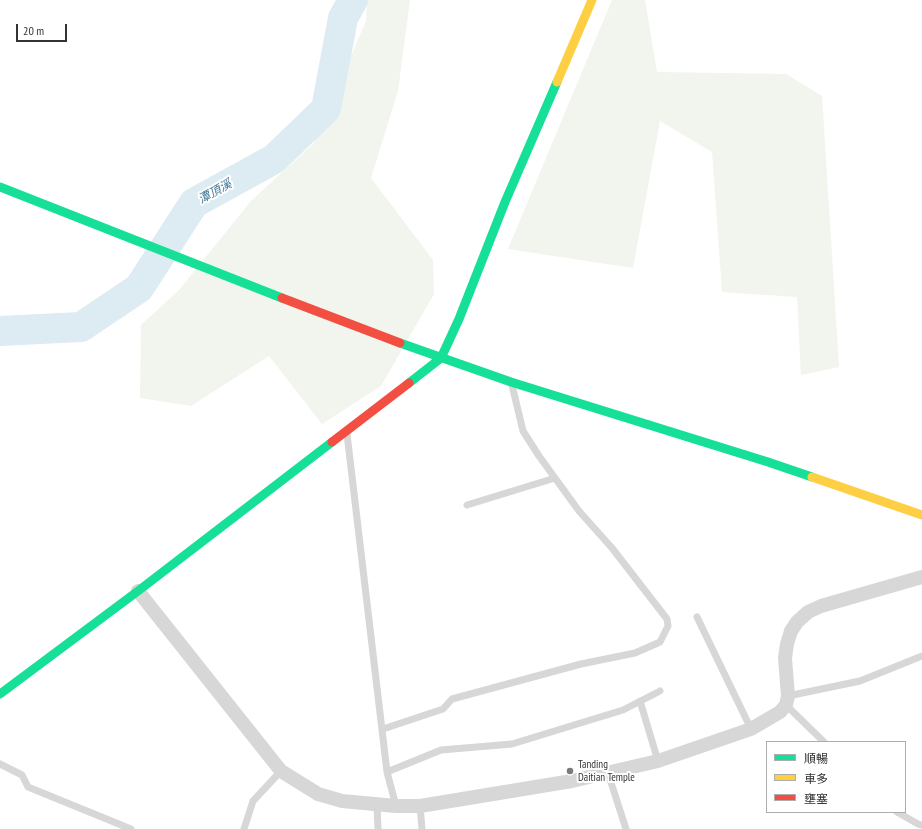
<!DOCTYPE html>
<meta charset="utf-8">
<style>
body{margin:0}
#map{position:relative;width:922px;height:829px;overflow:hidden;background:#fff;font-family:"PT Sans Narrow","Noto Sans TC",sans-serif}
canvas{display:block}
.legend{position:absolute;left:766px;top:741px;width:140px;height:72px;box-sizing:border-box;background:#fff;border:1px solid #adadad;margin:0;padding:5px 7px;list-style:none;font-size:12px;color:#333}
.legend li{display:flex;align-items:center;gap:8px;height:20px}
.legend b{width:20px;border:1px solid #adadad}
.scale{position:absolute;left:16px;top:24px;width:51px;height:18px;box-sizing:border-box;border:2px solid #333;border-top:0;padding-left:5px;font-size:12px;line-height:14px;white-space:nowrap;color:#333;-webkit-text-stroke:3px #fff;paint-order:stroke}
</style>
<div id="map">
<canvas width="922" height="829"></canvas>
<ul class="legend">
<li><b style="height:5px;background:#16e098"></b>順暢</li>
<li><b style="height:5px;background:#ffcf43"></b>車多</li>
<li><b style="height:5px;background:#f24e42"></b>壅塞</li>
</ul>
<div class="scale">20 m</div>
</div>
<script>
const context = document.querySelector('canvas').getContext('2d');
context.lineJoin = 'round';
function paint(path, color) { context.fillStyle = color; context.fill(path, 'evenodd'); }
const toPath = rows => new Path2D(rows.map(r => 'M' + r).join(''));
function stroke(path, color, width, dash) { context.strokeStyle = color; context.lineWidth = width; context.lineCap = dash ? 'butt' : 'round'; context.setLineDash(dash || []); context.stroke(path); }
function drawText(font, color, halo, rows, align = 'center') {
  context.font = font + ' "PT Sans Narrow","Noto Sans TC",sans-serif'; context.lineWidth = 4; context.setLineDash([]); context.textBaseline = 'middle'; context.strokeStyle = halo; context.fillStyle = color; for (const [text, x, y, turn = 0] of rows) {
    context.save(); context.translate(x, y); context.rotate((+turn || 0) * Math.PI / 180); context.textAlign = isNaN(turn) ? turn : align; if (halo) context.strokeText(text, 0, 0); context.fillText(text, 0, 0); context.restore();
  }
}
const green = toPath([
 [367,0,410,0,398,91,371,178,433,260,434,294,381,386,322,424,269,356,191,406,140,398,141,325,179,290,251,201,314,143,366,21],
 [612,0,645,0,657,72,786,74,822,96,839,367,801,375,797,297,722,292,712,152,660,121,633,268,508,249]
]);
const river = toPath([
 [0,331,81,327,139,288,194,203,274,159,326,109,343,18,353,0]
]);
const lane = toPath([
 [347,434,387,772,396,806],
 [467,505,555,478],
 [697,617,751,729],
 [788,696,860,681,922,656],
 [640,701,658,761],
 [786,705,824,742],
 [383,729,443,709,452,699,581,664,635,653,660,642,668,626,667,619,612,548,579,511,539,456,523,431,512,385],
 [0,764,22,775,28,787,131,829],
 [387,772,441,750,512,744,623,710,660,691],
 [608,773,626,829],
 [377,805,378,829],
 [420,806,422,829],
 [897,812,918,824,922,825],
 [244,829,253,801,281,771]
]);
const street = toPath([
 [138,591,281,771,318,794,342,801,396,806,420,806,572,781,658,761,751,729,780,712,786,705,788,696,785,658,787,644,791,631,797,622,808,612,821,606,922,577]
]);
const fast = toPath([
 [0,187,282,298],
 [400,343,511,382,768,462,812,477],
 [409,383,441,358,459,319,505,202,557,82],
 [0,694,138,591,332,442]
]);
const slow = toPath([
 [557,82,592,0],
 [812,477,922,515]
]);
const jam = toPath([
 [282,298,400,343],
 [332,442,409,383]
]);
const markers = [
 [570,771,4,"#7a7a7a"]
];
const poiNames = [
 ["Tanding",578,765],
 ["Daitian Temple",578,778]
];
const waterNames = [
 ["潭頂溪",215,192,-29]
];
paint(green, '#f1f5ed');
stroke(river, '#ddebf3', 30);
stroke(lane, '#d7d7d7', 7);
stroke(street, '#d7d7d7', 14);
stroke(fast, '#16e098', 9);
stroke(slow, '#ffcf43', 9);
stroke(jam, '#f24e42', 9);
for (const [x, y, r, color] of markers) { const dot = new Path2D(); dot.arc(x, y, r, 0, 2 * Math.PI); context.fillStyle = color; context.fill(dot); stroke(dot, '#fff', 1.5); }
drawText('11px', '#333', '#fff', poiNames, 'left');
drawText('italic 12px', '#3f7597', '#fff', waterNames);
</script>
